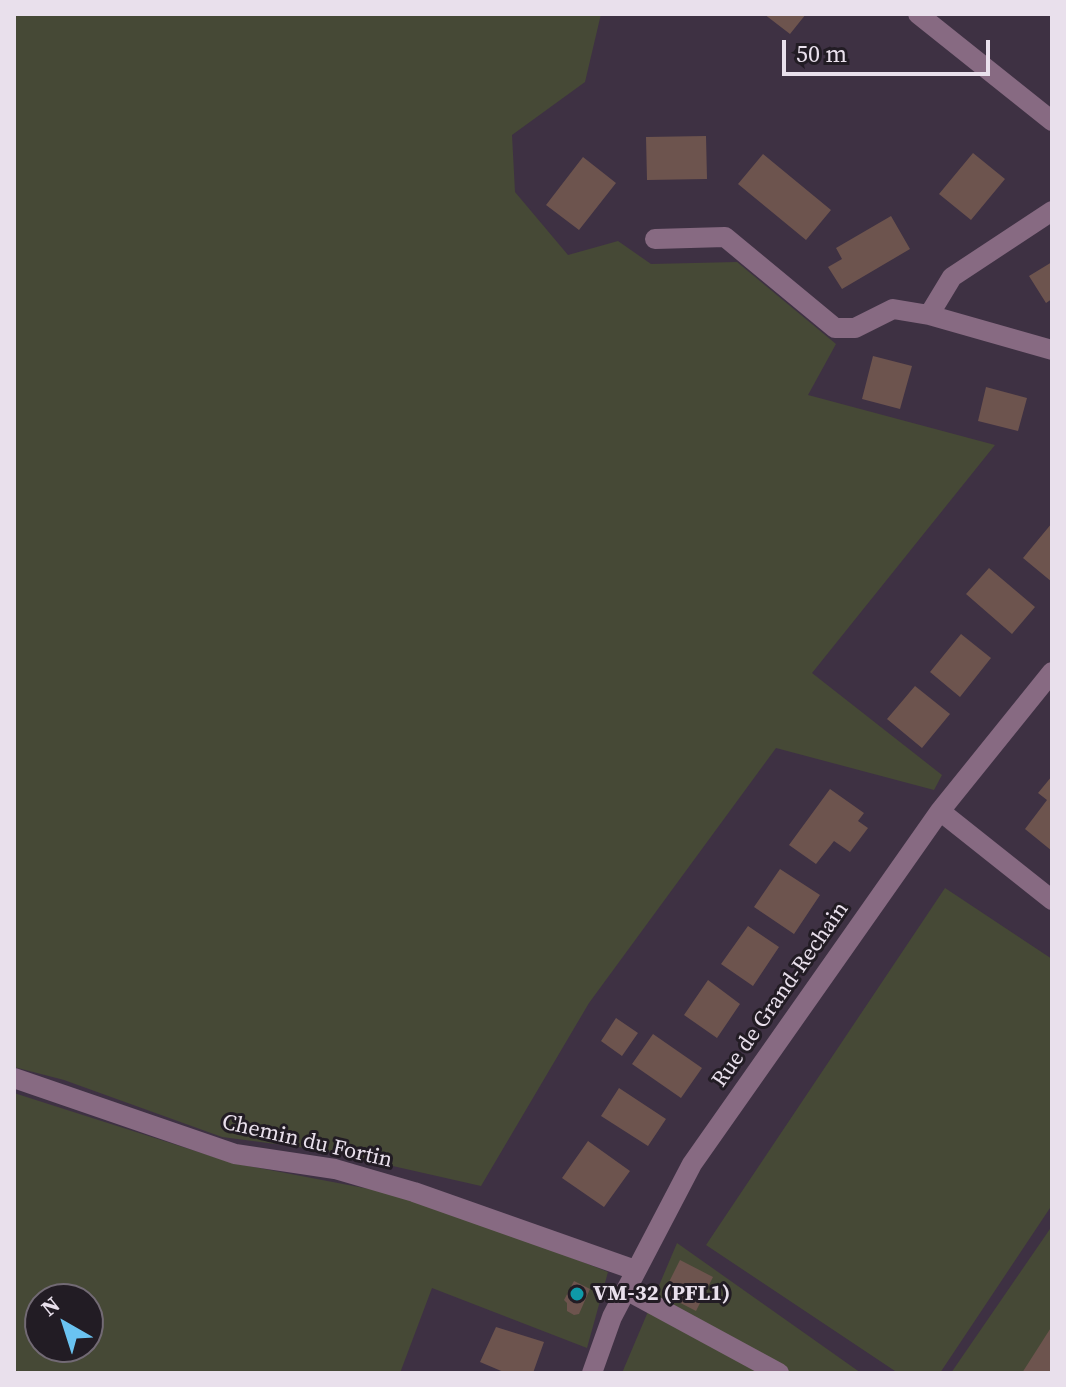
<!DOCTYPE html>
<style>
body{margin:0}
#map{position:relative;width:1066px;height:1387px;overflow:hidden;background:#3e3143;font-family:"Source Serif 4",serif}
canvas{display:block}
.frame{position:absolute;inset:0;border:16px solid #e9e0ec;pointer-events:none}
.north{position:absolute;left:24px;top:1283px;width:80px;height:80px;box-sizing:border-box;background:#221c24;border:2px solid #726a74;border-radius:50%;rotate:321deg;font-size:22px;font-weight:700;line-height:32px;text-align:center;color:#e9e0ec}
.north::after{content:'';display:block;margin:auto;width:28px;height:36px;background:#6ac3f1;clip-path:polygon(50% 0,100% 100%,50% 72%,0 100%)}
.scale{position:absolute;left:782px;top:40px;width:208px;height:36px;box-sizing:border-box;border:4px solid #e9e0ec;border-top:0;padding-left:10px;font-size:24px;line-height:28px;white-space:nowrap;color:#e9e0ec;-webkit-text-stroke:6px #221c24;paint-order:stroke}
</style>
<div id="map">
<canvas width="1066" height="1387"></canvas>
<div class="frame"></div>
<div class="north">N</div>
<div class="scale">50 m</div>
</div>
<script>
const context = document.querySelector('canvas').getContext('2d');
context.lineJoin = 'round';
function paint(path, color) { context.fillStyle = color; context.fill(path, 'evenodd'); }
const toPath = rows => new Path2D(rows.map(r => 'M' + r).join(''));
function stroke(path, color, width, dash) { context.strokeStyle = color; context.lineWidth = width; context.lineCap = dash ? 'butt' : 'round'; context.setLineDash(dash || []); context.stroke(path); }
function drawText(font, color, halo, rows, align = 'center') {
  context.font = font + ' "Source Serif 4",serif'; context.lineWidth = 6; context.setLineDash([]); context.textBaseline = 'middle'; context.strokeStyle = halo; context.fillStyle = color; for (const [text, x, y, turn = 0] of rows) {
    context.save(); context.translate(x, y); context.rotate((+turn || 0) * Math.PI / 180); context.textAlign = isNaN(turn) ? turn : align; if (halo) context.strokeText(text, 0, 0); context.fillText(text, 0, 0); context.restore();
  }
}
const green = toPath([
 [14,14,601,14,585,82,512,135,515,192,568,255,618,241,651,264,737,262,836,344,808,395,995,445,812,673,942,775,934,790,776,748,589,1003,481,1186,322,1150,222,1137,64,1080,14,1067],
 [945,888,1052,959,1052,1205,940,1373,898,1373,706,1245],
 [14,1093,233,1163,427,1200,608,1272,587,1348,432,1288,400,1373,14,1373],
 [40,1299,88,1299,88,1347,40,1347],
 [1052,1226,1052,1373,951,1373],
 [677,1243,861,1373,622,1373]
]);
const building = toPath([
 [764,14,806,14,790,34],
 [706,136,707,179,647,180,646,137],
 [973,153,1005,179,971,220,939,194],
 [763,154,831,210,806,240,738,184],
 [583,157,616,183,579,230,546,205],
 [891,216,910,249,842,289,828,267,842,259,836,248],
 [1052,262,1052,299,1046,303,1029,276],
 [873,356,912,366,900,409,862,399],
 [986,387,1027,398,1018,431,978,421],
 [1052,523,1052,582,1023,558],
 [989,568,1035,607,1012,634,966,594],
 [961,634,991,658,960,697,930,672],
 [915,686,950,714,922,748,887,719],
 [1052,776,1052,851,1025,829,1047,800,1038,793],
 [830,789,864,813,858,821,868,828,850,852,834,841,816,864,789,845],
 [780,869,820,895,794,934,754,907],
 [748,926,779,947,753,986,721,964],
 [708,980,740,1004,717,1038,684,1015],
 [616,1018,638,1033,622,1056,601,1041],
 [653,1034,702,1068,681,1098,632,1064],
 [619,1088,666,1119,648,1146,601,1116],
 [588,1141,630,1171,604,1207,562,1178],
 [680,1260,713,1277,696,1311,663,1294],
 [574,1281,590,1289,579,1314,574,1315,567,1311,567,1303,564,1300],
 [1052,1326,1052,1373,1022,1373],
 [496,1327,544,1342,533,1373,506,1373,480,1362]
]);
const minor = toPath([
 [918,14,1052,121],
 [655,239,725,237,835,328,855,328,893,309,929,315,1052,350],
 [929,315,952,277,1052,211],
 [940,811,1052,900],
 [14,1078,235,1154,335,1169,414,1192,635,1270],
 [626,1290,779,1373],
 [592,1373,612,1317,692,1164,940,811,1052,672]
]);
const markers = [
 [577,1294,8,"#0f9aa8"]
];
const streetNames = [
 ["Rue de Grand-Rechain",781,995,-55],
 ["Chemin du Fortin",307,1142,13]
];
const poiNames = [
 ["VM-32 (PFL1)",593,1294]
];
paint(green, '#464936');
paint(building, '#6d544e');
stroke(minor, '#876a82', 20);
for (const [x, y, r, color] of markers) { const dot = new Path2D(); dot.arc(x, y, r, 0, 2 * Math.PI); context.fillStyle = color; context.fill(dot); stroke(dot, '#221c24', 3); }
drawText('22px', '#e9e0ec', '#221c24', streetNames);
drawText('bold 22px', '#e9e0ec', '#221c24', poiNames, 'left');
</script>
